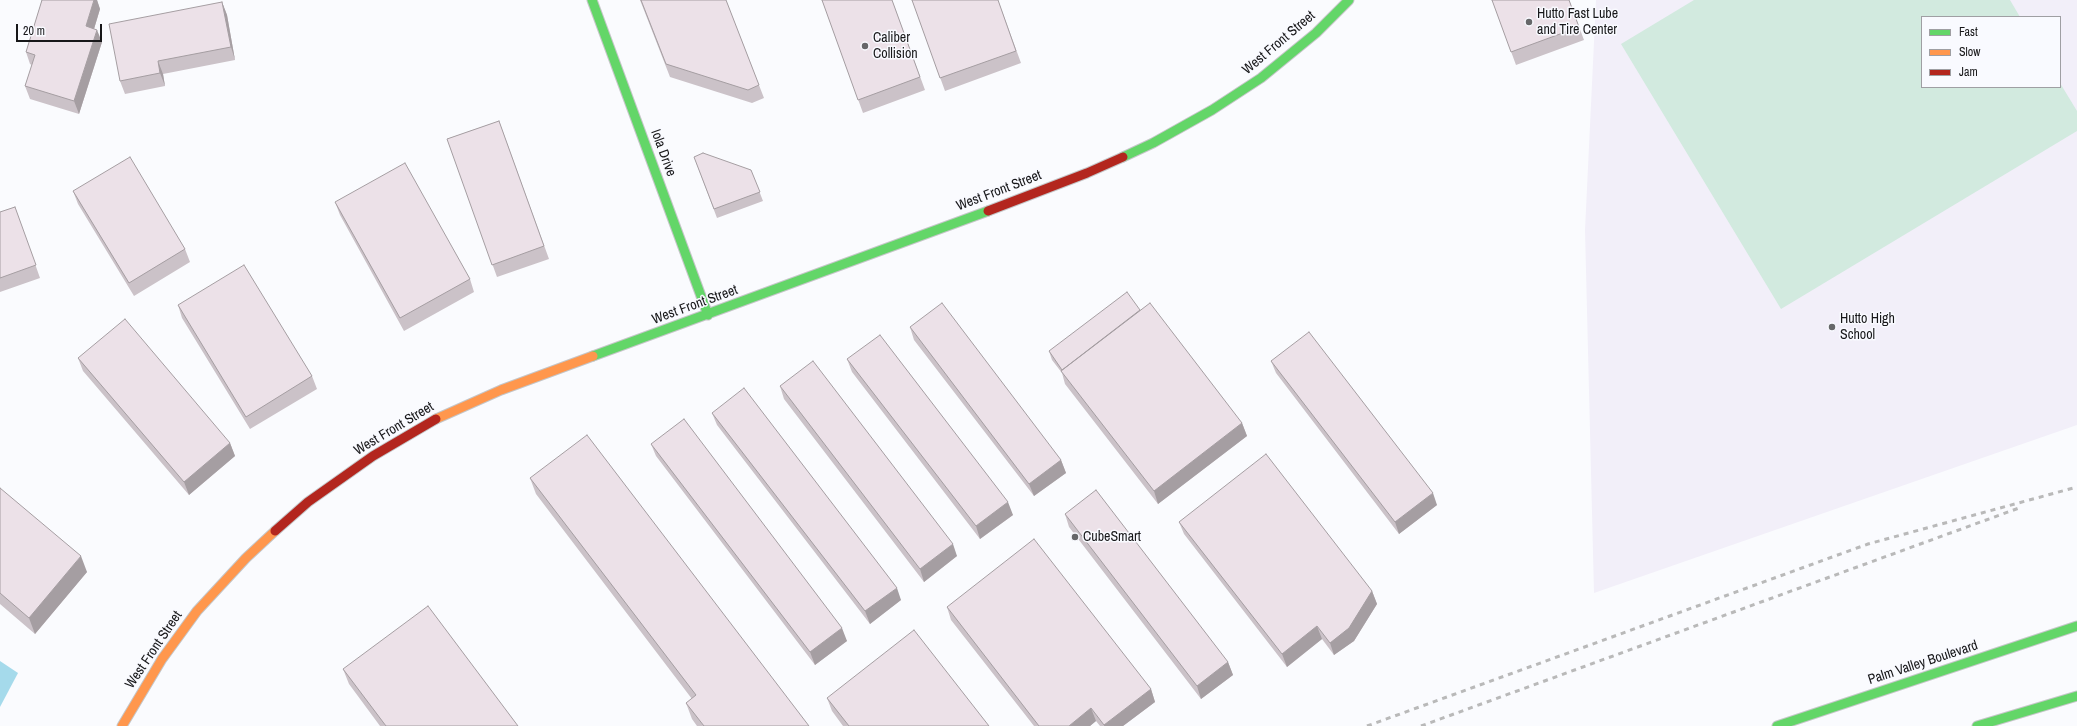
<!DOCTYPE html>
<style>
body{margin:0}
#map{position:relative;width:2077px;height:726px;overflow:hidden;background:#fafbfe;font-family:"Archivo Narrow",sans-serif}
canvas{display:block}
.legend{position:absolute;left:1921px;top:16px;width:140px;height:72px;box-sizing:border-box;background:#f9faff;border:1px solid #9f9fa3;margin:0;padding:5px 7px;list-style:none;font-size:12px;color:#171719}
.legend li{display:flex;align-items:center;gap:8px;height:20px}
.legend b{width:20px;border:1px solid #9f9fa3}
.scale{position:absolute;left:16px;top:24px;width:86px;height:18px;box-sizing:border-box;border:2px solid #171719;border-top:0;padding-left:5px;font-size:12px;line-height:14px;white-space:nowrap;color:#171719;-webkit-text-stroke:3px #f9faff;paint-order:stroke}
</style>
<div id="map">
<canvas width="2077" height="726"></canvas>
<ul class="legend">
<li><b style="height:5px;background:#63d668"></b>Fast</li>
<li><b style="height:5px;background:#ff974d"></b>Slow</li>
<li><b style="height:5px;background:#b3261e"></b>Jam</li>
</ul>
<div class="scale">20 m</div>
</div>
<script>
const context = document.querySelector('canvas').getContext('2d');
context.lineJoin = 'round';
function paint(path, color) { context.fillStyle = color; context.fill(path, 'evenodd'); }
const toPath = rows => new Path2D(rows.map(r => 'M' + r).join(''));
function stroke(path, color, width, dash) { context.strokeStyle = color; context.lineWidth = width; context.lineCap = dash ? 'butt' : 'round'; context.setLineDash(dash || []); context.stroke(path); }
function drawText(font, color, halo, rows, align = 'center') {
  context.font = font + ' "Archivo Narrow",sans-serif'; context.lineWidth = 3; context.setLineDash([]); context.textBaseline = 'middle'; context.strokeStyle = halo; context.fillStyle = color; for (const [text, x, y, turn = 0] of rows) {
    context.save(); context.translate(x, y); context.rotate((+turn || 0) * Math.PI / 180); context.textAlign = isNaN(turn) ? turn : align; if (halo) context.strokeText(text, 0, 0); context.fillText(text, 0, 0); context.restore();
  }
}
const education = toPath([
 [1596,0,2077,0,2077,425,1594,593,1585,230],
 [1922,17,2060,17,2060,87,1922,87]
]);
const green = toPath([
 [1694,0,2010,0,2020,17,1922,17,1922,87,2060,87,2060,83,2077,111,2077,131,1781,309,1621,44]
]);
const water = toPath([
 [0,661,18,673,0,707]
]);
const fast = toPath([
 [592,0,708,315],
 [1123,157,1153,143,1212,110,1261,78,1316,33,1349,0],
 [593,356,988,211],
 [1777,726,2077,626],
 [1977,726,2077,696]
]);
const slow = toPath([
 [436,419,501,390,593,356],
 [122,726,162,659,197,611,246,558,275,531]
]);
const jam = toPath([
 [988,211,1087,173,1123,157],
 [275,531,308,502,373,456,436,419]
]);
const rail = toPath([
 [1367,726,1868,544,2077,487],
 [1421,726,2019,508]
]);
const wall = toPath([
 [42,0,97,0,100,9,94,29,102,42,79,114,30,99,25,86,32,65,30,64,26,52],
 [640,0,726,0,764,98,752,103,670,77],
 [822,0,892,0,925,90,863,113],
 [912,0,998,0,1021,63,945,91],
 [1492,0,1569,0,1584,40,1516,65],
 [222,2,227,15,235,60,163,74,165,86,125,94,120,81],
 [499,121,549,259,497,277,447,139],
 [694,157,751,170,763,201,717,218],
 [73,191,185,249,190,262,134,296,78,204],
 [335,202,470,279,474,292,404,331,340,215],
 [15,207,40,278,0,292,0,212],
 [178,305,312,376,317,389,250,429,182,318],
 [1140,310,1242,423,1247,436,1158,504,1065,384,1062,373,1052,360,1049,351],
 [910,327,1061,460,1066,473,1034,496,914,340],
 [78,358,230,443,235,456,189,495,83,371],
 [847,359,1013,515,980,539,852,372],
 [1271,361,1437,505,1399,534,1276,373],
 [780,386,957,556,924,582,784,399],
 [712,413,901,600,870,624,717,425],
 [651,444,847,641,815,665,656,456],
 [530,478,809,726,697,726,692,719,686,703,692,699,536,494],
 [0,488,87,572,35,634,0,604],
 [1065,514,1228,662,1233,675,1201,699,1069,527],
 [1179,522,1372,591,1377,604,1354,641,1334,655,1322,639,1287,667,1184,534],
 [947,607,1151,689,1155,702,1123,726,1100,726,1096,721,1090,726,1034,726,951,620],
 [343,669,518,726,380,726,349,684],
 [827,698,989,726,843,726,832,711]
]);
const shadedWall = toPath([
 [94,0,97,0,100,9,91,39,86,26],
 [222,2,227,15,235,60,231,47],
 [97,30,102,42,79,114,74,101],
 [158,61,163,74,165,86,160,73],
 [1242,423,1247,436,1158,504,1154,491],
 [230,443,235,456,189,495,184,482],
 [1061,460,1066,473,1034,496,1029,484],
 [1433,493,1437,505,1399,534,1395,522],
 [1008,502,1013,515,980,539,976,526],
 [953,544,957,556,924,582,920,569],
 [81,556,87,572,35,634,29,618],
 [897,588,901,600,870,624,865,611],
 [1372,591,1377,604,1354,641,1334,655,1330,643],
 [1317,626,1322,639,1287,667,1282,654],
 [842,628,847,641,815,665,810,652],
 [1228,662,1233,675,1201,699,1197,686],
 [1151,689,1155,702,1123,726,1104,726,1104,725],
 [1091,708,1096,721,1090,726,1069,726]
]);
const building = toPath([
 [42,0,94,0,86,26,97,30,74,101,25,86,35,55,26,52,42,0],
 [641,0,726,0,759,85,748,90,666,64,641,0],
 [822,0,892,0,920,77,858,100,822,0],
 [912,0,998,0,1016,51,940,78,912,0],
 [1492,0,1569,0,1579,27,1511,52,1492,0],
 [222,2,231,47,158,61,160,73,120,81,109,24,222,2],
 [499,121,544,246,492,265,447,139,499,121],
 [703,153,751,170,760,192,714,209,694,157,703,153],
 [130,157,185,249,129,283,73,191,130,157],
 [405,163,470,279,400,318,335,202,405,163],
 [15,207,36,265,0,278,0,212,15,207],
 [244,265,312,376,246,417,178,305,244,265],
 [1127,292,1140,310,1062,370,1049,351,1127,292],
 [942,303,1061,460,1029,484,910,327,942,303],
 [1150,303,1242,423,1154,491,1061,371,1150,303],
 [125,319,230,443,184,482,78,358,125,319],
 [1309,332,1433,493,1395,522,1271,361,1309,332],
 [880,335,1008,502,976,526,847,359,880,335],
 [813,361,953,544,920,569,780,386,813,361],
 [744,388,897,588,865,611,712,413,744,388],
 [684,419,842,628,810,652,651,444,684,419],
 [587,435,809,726,704,726,686,703,696,695,530,478,587,435],
 [1266,454,1372,591,1349,628,1330,643,1317,626,1282,654,1179,522,1266,454],
 [0,488,81,556,29,618,0,593,0,488],
 [1096,490,1228,662,1197,686,1065,514,1096,490],
 [1034,539,1151,689,1104,725,1091,708,1069,726,1039,726,947,607,1034,539],
 [428,606,518,726,386,726,343,669,428,606],
 [914,630,989,726,849,726,827,698,914,630]
]);
const markers = [
 [1529,22,4,"#666769"],
 [865,46,4,"#666769"],
 [1832,327,4,"#666769"],
 [1075,537,4,"#666769"]
];
const poiNames = [
 ["Hutto Fast Lube",1537,14],
 ["and Tire Center",1537,30],
 ["Caliber",873,38],
 ["Collision",873,54],
 ["Hutto High",1840,319],
 ["School",1840,335],
 ["CubeSmart",1083,537]
];
const streetNames = [
 ["West Front Street",1279,43,-40],
 ["Iola Drive",663,153,70],
 ["West Front Street",999,191,-21],
 ["West Front Street",695,305,-20],
 ["West Front Street",394,429,-31],
 ["West Front Street",154,650,-56],
 ["Palm Valley Boulevard",1923,663,-18]
];
paint(education, '#f2eff9');
paint(green, '#d2eadf');
paint(water, '#a5daeb');
stroke(fast, '#c5c6c8', 11);
stroke(slow, '#c5c6c8', 11);
stroke(jam, '#c5c6c8', 11);
stroke(fast, '#63d668', 9);
stroke(slow, '#ff974d', 9);
stroke(jam, '#b3261e', 9);
stroke(rail, '#b9b9b9', 3, [5, 5]);
paint(wall, '#cbc2c8');
paint(shadedWall, '#a59ea2');
paint(building, '#ece1e8');
stroke(building, '#a59ea2', 1);
for (const [x, y, r, color] of markers) { const dot = new Path2D(); dot.arc(x, y, r, 0, 2 * Math.PI); context.fillStyle = color; context.fill(dot); stroke(dot, '#f9faff', 1.5); }
drawText('14px', '#171719', '#f9faff', poiNames, 'left');
drawText('14px', '#171719', '#f9faff', streetNames);
</script>
